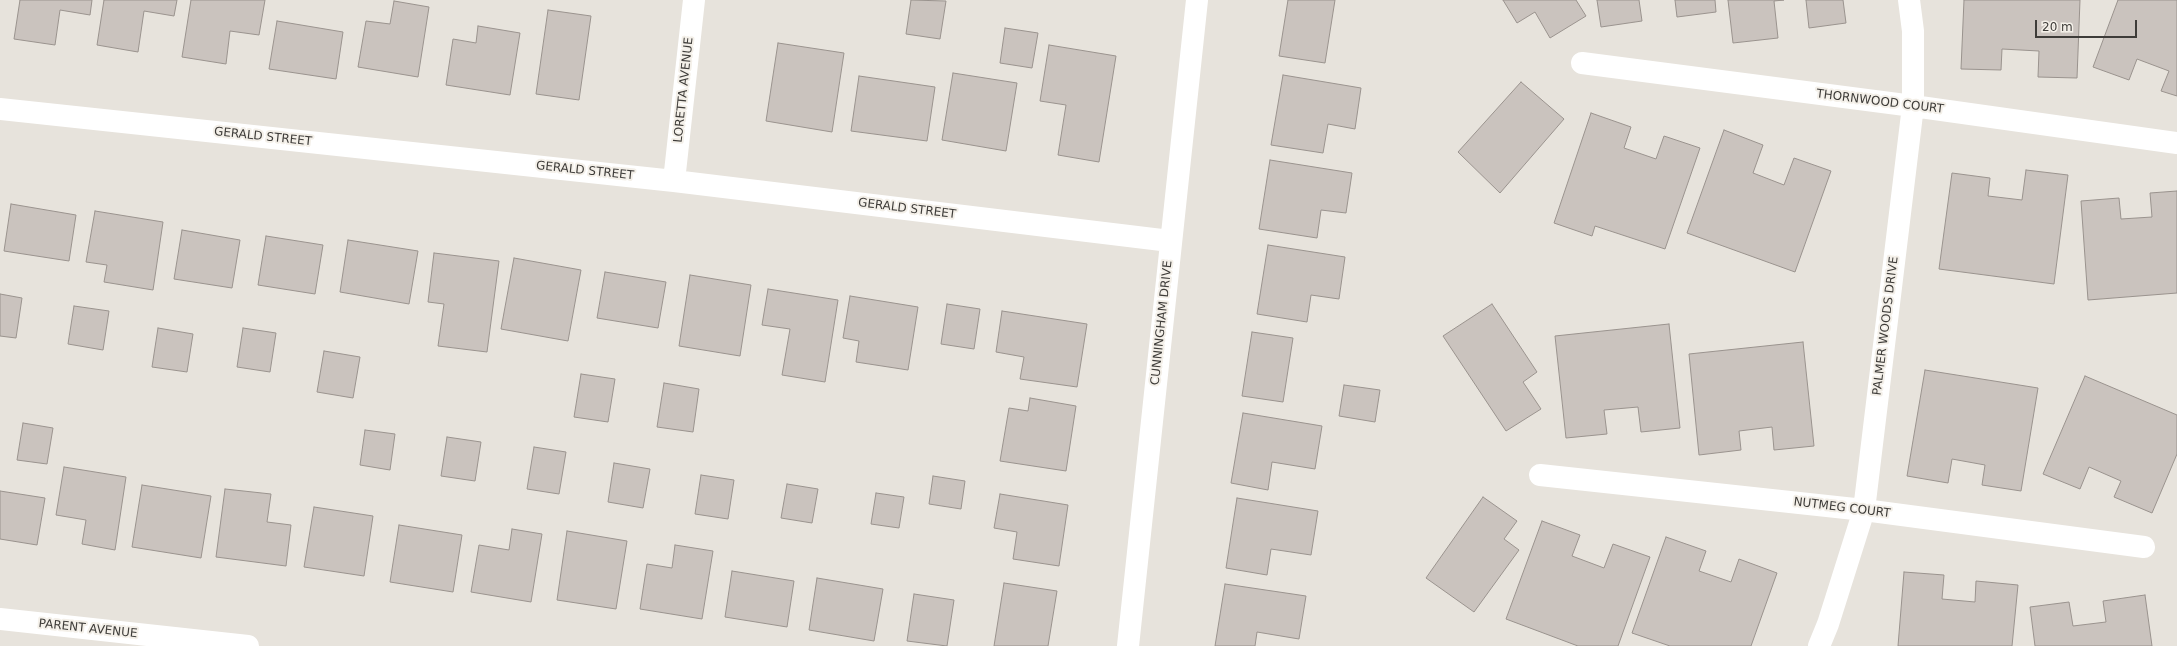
<!DOCTYPE html>
<style>
body{margin:0}
#map{position:relative;width:2177px;height:646px;overflow:hidden;background:#e7e3dc;font-family:"DejaVu Sans",sans-serif}
canvas{display:block}
.scale{position:absolute;left:2035px;top:20px;width:102px;height:18px;box-sizing:border-box;border:2px solid #3e3c39;border-top:0;padding-left:5px;font-size:12px;line-height:14px;white-space:nowrap;color:#3e3c39;-webkit-text-stroke:3px #f4f0e9;paint-order:stroke}
</style>
<div id="map">
<canvas width="2177" height="646"></canvas>
<div class="scale">20 m</div>
</div>
<script>
const context = document.querySelector('canvas').getContext('2d');
context.lineJoin = 'round';
function paint(path, color) { context.fillStyle = color; context.fill(path, 'evenodd'); }
const toPath = rows => new Path2D(rows.map(r => 'M' + r).join(''));
function stroke(path, color, width, dash) { context.strokeStyle = color; context.lineWidth = width; context.lineCap = dash ? 'butt' : 'round'; context.setLineDash(dash || []); context.stroke(path); }
function drawText(font, color, halo, rows, align = 'center') {
  context.font = font + ' "DejaVu Sans",sans-serif'; context.lineWidth = 4; context.setLineDash([]); context.textBaseline = 'middle'; context.strokeStyle = halo; context.fillStyle = color; for (const [text, x, y, turn = 0] of rows) {
    context.save(); context.translate(x, y); context.rotate((+turn || 0) * Math.PI / 180); context.textAlign = isNaN(turn) ? turn : align; if (halo) context.strokeText(text, 0, 0); context.fillText(text, 0, 0); context.restore();
  }
}
const building = toPath([
 [20,0,92,0,90,15,60,10,55,45,14,39,20,0],
 [104,0,177,0,174,16,144,11,138,52,97,45,104,0],
 [191,0,265,0,259,35,230,31,226,64,182,57,191,0],
 [911,0,946,1,940,39,906,34,911,0],
 [1288,0,1335,0,1325,63,1279,56,1288,0],
 [1503,0,1576,0,1586,16,1550,38,1535,12,1517,23,1503,0],
 [1597,0,1639,0,1642,21,1601,27,1597,0],
 [1675,0,1715,0,1716,12,1677,17,1675,0],
 [1728,0,1784,0,1774,1,1778,38,1733,43,1728,0],
 [1806,0,1843,0,1846,23,1809,28,1806,0],
 [1964,0,2080,0,2077,78,2038,77,2039,51,2002,49,2001,70,1961,69,1964,0],
 [2118,0,2177,0,2177,96,2161,91,2169,71,2137,59,2129,80,2093,67,2118,0],
 [394,1,429,7,418,77,358,67,366,21,390,24,394,1],
 [548,10,591,16,579,100,536,94,548,10],
 [277,21,343,32,336,79,269,69,277,21],
 [478,26,520,33,510,95,446,85,453,39,476,43,478,26],
 [1005,28,1038,33,1032,68,1000,63,1005,28],
 [778,43,844,53,832,132,766,121,778,43],
 [1049,45,1116,56,1099,162,1058,155,1066,105,1040,101,1049,45],
 [953,73,1017,83,1006,151,942,140,953,73],
 [1283,75,1361,88,1355,129,1328,124,1323,153,1271,145,1283,75],
 [859,76,935,87,927,141,851,131,859,76],
 [1521,82,1564,119,1500,193,1458,152,1521,82],
 [1591,113,1631,127,1624,148,1656,159,1664,136,1700,148,1665,249,1595,226,1592,236,1554,223,1591,113],
 [1724,130,1763,145,1753,173,1784,185,1794,158,1831,171,1795,272,1687,233,1724,130],
 [1270,160,1352,173,1346,213,1321,210,1317,238,1259,229,1270,160],
 [2026,170,2068,175,2054,284,1939,269,1952,173,1990,178,1988,196,2022,200,2026,170],
 [2177,191,2177,293,2088,300,2081,201,2119,198,2121,219,2152,217,2150,193,2177,191],
 [11,204,76,215,69,261,4,251,11,204],
 [95,211,163,222,153,290,104,282,107,265,86,262,95,211],
 [182,230,240,240,232,288,174,279,182,230],
 [266,236,323,245,315,294,258,285,266,236],
 [348,240,418,251,409,304,340,292,348,240],
 [1268,245,1345,257,1339,299,1311,295,1307,322,1257,314,1268,245],
 [434,253,499,261,487,352,438,346,444,304,428,302,434,253],
 [514,258,581,270,568,341,501,329,514,258],
 [605,272,666,282,658,328,597,318,605,272],
 [690,275,751,285,740,356,679,346,690,275],
 [768,289,838,300,825,382,782,375,790,329,762,325,768,289],
 [0,294,22,298,16,338,0,336,0,294],
 [850,296,918,307,908,370,856,362,859,341,843,338,850,296],
 [947,304,980,309,974,349,941,344,947,304],
 [1492,304,1537,372,1523,382,1541,409,1506,431,1443,336,1492,304],
 [74,306,109,311,103,350,68,344,74,306],
 [1002,311,1087,324,1077,387,1020,379,1024,357,996,352,1002,311],
 [1669,324,1680,428,1641,432,1638,407,1604,410,1607,434,1566,438,1555,336,1669,324],
 [158,328,193,334,187,372,152,367,158,328],
 [243,328,276,333,270,372,237,367,243,328],
 [1252,332,1293,338,1283,402,1242,396,1252,332],
 [1803,342,1814,446,1774,450,1772,427,1739,431,1741,450,1699,455,1689,354,1803,342],
 [324,351,360,357,353,398,317,392,324,351],
 [1925,370,2038,388,2021,491,1982,485,1985,465,1952,459,1948,483,1907,476,1925,370],
 [581,374,615,379,608,422,574,417,581,374],
 [2085,376,2177,415,2177,454,2152,513,2114,497,2121,481,2089,467,2080,489,2043,474,2085,376],
 [664,383,699,389,693,432,657,427,664,383],
 [1344,385,1380,390,1375,422,1339,416,1344,385],
 [1030,398,1076,406,1066,471,1000,461,1009,408,1028,411,1030,398],
 [1243,413,1322,426,1315,469,1272,462,1268,490,1231,483,1243,413],
 [23,423,53,428,47,464,17,460,23,423],
 [365,430,395,434,390,470,360,465,365,430],
 [447,437,481,442,475,481,441,476,447,437],
 [534,447,566,452,559,494,527,489,534,447],
 [614,463,650,469,643,508,608,502,614,463],
 [64,467,126,477,115,550,82,544,86,520,56,515,64,467],
 [701,475,734,480,728,519,695,514,701,475],
 [933,476,965,481,961,509,929,504,933,476],
 [787,484,818,489,812,523,781,518,787,484],
 [142,485,211,496,201,558,132,547,142,485],
 [225,489,271,494,267,522,291,525,286,566,216,557,225,489],
 [0,491,45,498,37,545,0,539,0,491],
 [876,493,904,497,899,528,871,524,876,493],
 [1000,494,1068,505,1059,566,1013,559,1017,532,994,528,1000,494],
 [1483,497,1517,521,1504,539,1519,550,1474,612,1426,578,1483,497],
 [1237,498,1318,511,1311,555,1271,549,1267,575,1226,568,1237,498],
 [314,507,373,516,364,576,304,567,314,507],
 [1542,521,1580,535,1572,556,1604,568,1613,544,1650,557,1618,646,1578,646,1506,619,1542,521],
 [399,525,462,535,453,592,390,582,399,525],
 [512,529,542,534,531,602,471,592,479,545,509,550,512,529],
 [567,531,627,541,616,609,557,600,567,531],
 [1666,537,1706,551,1699,571,1731,582,1739,559,1777,573,1751,646,1670,646,1632,633,1666,537],
 [675,545,713,551,702,619,640,609,647,564,672,568,675,545],
 [732,571,794,581,787,627,725,617,732,571],
 [1904,572,1944,575,1942,599,1975,602,1976,581,2018,585,2012,646,1898,646,1904,572],
 [817,578,883,589,874,641,809,630,817,578],
 [1004,583,1057,591,1048,646,994,646,1004,583],
 [1225,584,1306,596,1299,639,1257,632,1255,646,1215,646,1225,584],
 [914,594,954,600,947,646,907,641,914,594],
 [2145,595,2152,646,2035,646,2030,607,2069,602,2073,626,2106,622,2103,601,2145,595]
]);
const minor = toPath([
 [1582,63,1913,106,2177,143],
 [0,109,674,181,1170,241],
 [674,181,694,0],
 [1540,475,1864,510,2144,547],
 [0,619,248,646],
 [1128,646,1197,0],
 [1819,646,1828,624,1864,510,1913,106,1913,31,1909,0]
]);
const streetNames = [
 ["LORETTA AVENUE",684,90,-84],
 ["THORNWOOD COURT",1880,102,7],
 ["GERALD STREET",263,137,6],
 ["GERALD STREET",585,171,6],
 ["GERALD STREET",907,209,7],
 ["CUNNINGHAM DRIVE",1162,323,-84],
 ["PALMER WOODS DRIVE",1886,326,-83],
 ["NUTMEG COURT",1842,508,7],
 ["PARENT AVENUE",88,629,6]
];
paint(building, '#cac3be');
stroke(building, '#9a938e', 1);
stroke(minor, '#fff', 22);
drawText('12px', '#3e3c39', '#f4f0e9', streetNames);
</script>
